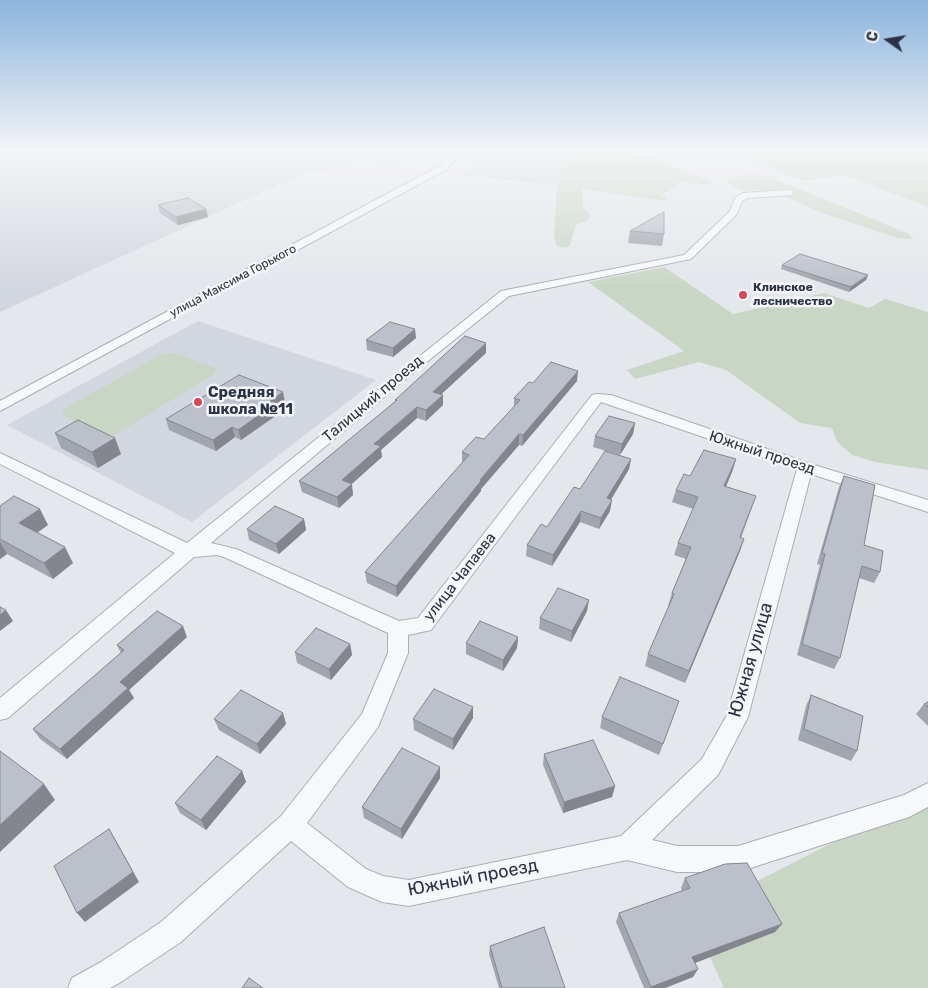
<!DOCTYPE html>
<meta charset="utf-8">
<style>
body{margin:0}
#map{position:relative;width:928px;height:988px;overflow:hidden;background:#e4e7ec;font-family:Rubik,sans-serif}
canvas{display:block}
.north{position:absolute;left:863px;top:15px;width:50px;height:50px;-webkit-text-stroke:4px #f4f6f9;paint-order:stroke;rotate:283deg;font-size:14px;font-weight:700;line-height:20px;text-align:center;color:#2b3445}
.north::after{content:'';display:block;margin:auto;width:18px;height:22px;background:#2b3445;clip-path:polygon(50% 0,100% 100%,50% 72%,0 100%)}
</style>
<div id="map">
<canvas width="928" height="988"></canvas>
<div class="north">С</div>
</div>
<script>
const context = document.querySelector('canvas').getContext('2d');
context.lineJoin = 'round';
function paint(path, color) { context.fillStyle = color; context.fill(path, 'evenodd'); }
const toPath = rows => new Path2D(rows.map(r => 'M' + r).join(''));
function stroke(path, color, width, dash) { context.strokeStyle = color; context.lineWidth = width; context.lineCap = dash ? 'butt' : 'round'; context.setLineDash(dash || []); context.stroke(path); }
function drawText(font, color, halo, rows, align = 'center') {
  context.font = font + ' Rubik,sans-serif'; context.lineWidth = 5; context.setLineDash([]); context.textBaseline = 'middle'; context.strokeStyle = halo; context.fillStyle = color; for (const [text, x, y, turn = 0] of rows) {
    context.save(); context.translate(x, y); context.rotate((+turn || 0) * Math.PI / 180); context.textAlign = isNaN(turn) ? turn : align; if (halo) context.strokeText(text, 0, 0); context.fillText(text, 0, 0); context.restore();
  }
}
const built = toPath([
 [0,149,430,149,411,160,396,165,358,160,332,170,306,172,0,312],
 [482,149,574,149,557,185,463,175],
 [198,321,376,380,192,522,7,425]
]);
const green = toPath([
 [574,149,636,149,634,154,655,159,711,181,713,185,679,182,677,187,660,195,667,198,664,201,582,189,583,208,591,215,588,220,576,225,570,245,566,248,557,246,554,236,557,185],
 [723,149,928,149,928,207,845,175,803,181],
 [751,174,768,176,909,234,913,239,897,238,822,213,773,191,741,190,724,181],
 [664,267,733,314,824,293,869,308,885,299,928,312,928,470,875,462,852,455,837,442,832,428,800,423,726,370,699,362,635,379,627,370,684,351,588,282],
 [174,353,215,368,216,371,213,375,116,434,103,435,62,415,64,409,162,354],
 [928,794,928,988,724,988,691,915]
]);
const minor = toPath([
 [456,149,464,149,447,169,0,411,0,401,441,165,456,149],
 [790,190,793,191,793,195,748,198,742,201,737,214,691,259,509,296,403,381,211,543,236,549,399,621,418,618,592,395,597,394,611,395,811,464,928,500,928,512,811,474,748,717,718,775,652,840,677,846,738,846,904,795,928,783,928,807,909,817,738,872,677,872,627,860,409,906,382,902,348,887,291,841,181,942,121,982,110,988,68,988,72,978,101,962,161,922,281,816,362,714,388,653,388,633,224,557,217,555,194,557,8,718,0,720,0,698,175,553,0,464,0,453,187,543,501,291,684,255,730,211,735,198,743,193,790,190],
 [601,402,797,469,727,715,702,759,621,836,409,880,383,876,366,869,307,823,378,727,408,653,408,635,431,630,601,402]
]);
const wall = toPath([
 [158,205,206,209,208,217,178,225,160,213],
 [630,231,664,234,662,246,628,243],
 [782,265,868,275,866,280,849,292,781,269],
 [416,338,393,357,367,350,366,340],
 [486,353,441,394,443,405,426,421,417,418,381,450,382,457,351,484,353,495,339,508,302,492,299,481,395,402,395,400],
 [577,381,522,446,519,445,481,489,481,491,397,597,367,583,365,572,462,463,462,452,484,439,514,407,514,398,533,383],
 [285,402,273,411,274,417,241,440,235,437,216,451,169,430,166,419],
 [635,423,633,434,620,455,593,447,595,436],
 [55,433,121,454,98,468,61,448],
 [631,459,629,469,611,500,610,511,599,529,580,522,552,566,526,556,527,545,547,527,580,489],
 [736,459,732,472,726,487,756,496,741,538,740,551,685,683,645,666,648,654,669,606,668,606,672,593,686,559,674,555,678,543,693,509,672,502,676,490,690,476],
 [844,476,864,545,880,572,874,583,859,578,840,658,834,669,797,655,820,565,817,564,839,487],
 [0,506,48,525,37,533,73,563,53,579,7,554,0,559],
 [304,519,306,530,279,554,249,540,247,529],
 [587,611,571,642,539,629,540,618],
 [187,637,129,690,134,698,67,759,40,739,33,729,121,653,117,645],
 [518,637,517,648,503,671,466,654,466,643],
 [350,644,352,655,331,680,297,663,295,652],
 [811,695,857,751,851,761,798,740,806,706],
 [928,702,928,726,916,714,924,704],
 [675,712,659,755,600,728,602,717],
 [283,713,286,724,260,754,219,730,214,719],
 [473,718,453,750,414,730,413,719],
 [544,754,615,786,612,797,563,813,543,765],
 [242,771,246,782,206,830,180,813,175,803],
 [440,778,402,839,364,818,362,807],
 [685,878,782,924,775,932,695,963,693,977,665,988,644,988,616,922,619,913,682,891,681,888],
 [490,946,565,988,499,988,489,954]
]);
const shadedWall = toPath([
 [301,149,320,149,301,152],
 [206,209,208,217,178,225,176,217],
 [868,275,866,280,849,292,851,287],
 [415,329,416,338,393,357,393,348],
 [486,343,486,353,433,402,433,392],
 [578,371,577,381,522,446,523,435],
 [283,392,285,402,273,411,274,417,241,440,238,430,266,404],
 [443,395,443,405,426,421,426,410],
 [417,407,417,418,381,450,382,457,344,491,342,480,374,444],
 [635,423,633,434,620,455,622,444],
 [232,427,235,437,216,451,213,440],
 [519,434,519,445,481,489,481,491,397,597,396,586,480,480],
 [115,438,121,454,98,468,92,452],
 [631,459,629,469,605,509,607,498],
 [736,459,732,472,720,499,724,486],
 [352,484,353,495,339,508,337,497],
 [612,500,610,511,599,529,601,518],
 [40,509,48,525,28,539,19,523],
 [581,511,580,522,552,566,553,555],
 [304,519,306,530,279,554,276,544],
 [744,539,740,551,685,683,689,671],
 [0,542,7,554,0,559],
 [65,547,73,563,53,579,44,563],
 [589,600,587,611,571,642,572,631],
 [6,610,13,621,0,631,0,615],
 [183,626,187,637,129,690,134,698,67,759,60,749,120,682],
 [518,637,517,648,503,671,503,660],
 [350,644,352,655,331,680,329,669],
 [473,707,473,718,453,750,453,739],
 [283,713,286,724,260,754,257,744],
 [440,767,440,778,402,839,401,829],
 [242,771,246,782,206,830,201,820],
 [44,784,55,800,0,852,0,825],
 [615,786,612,797,563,813,564,802],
 [109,829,115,839,139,882,85,922,77,913],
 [782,924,775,932,687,966,692,957],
 [698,969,693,977,665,988,650,988,651,987]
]);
const building = toPath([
 [188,198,206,209,176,217,158,205,188,198],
 [664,212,664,234,630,231,664,212],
 [800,254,868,275,851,287,782,265,800,254],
 [390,322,415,329,393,348,366,340,390,322],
 [465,336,486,343,433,392,443,395,426,410,417,407,374,444,381,446,342,480,352,484,337,497,299,481,397,400,395,400,465,336],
 [551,362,578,371,523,435,519,434,480,480,481,481,396,586,365,572,469,455,462,452,476,437,484,439,520,400,514,398,529,382,533,383,551,362],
 [239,375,283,392,266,404,272,406,238,430,232,427,213,440,166,419,239,375],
 [609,416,635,423,622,444,595,436,609,416],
 [78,420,115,438,92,452,55,433,78,420],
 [704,450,736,459,724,486,756,496,740,537,744,539,689,671,648,654,674,594,672,593,691,547,678,543,698,497,676,490,684,474,690,476,704,450],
 [605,451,631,459,607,498,612,500,601,518,581,511,553,555,527,545,541,524,547,527,574,487,580,489,605,451],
 [844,476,875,485,864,545,883,551,880,572,862,566,840,658,802,644,825,554,822,553,844,476],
 [14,496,40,509,19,523,65,547,44,563,0,539,0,506,14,496],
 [275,506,304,519,276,544,247,529,275,506],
 [558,588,589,600,572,631,540,618,558,588],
 [0,607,6,610,0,615,0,607],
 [157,611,183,626,120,682,128,688,60,749,33,729,124,650,117,645,157,611],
 [480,621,518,637,503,660,466,643,480,621],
 [316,628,350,644,329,669,295,652,316,628],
 [620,677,679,701,663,744,602,717,620,677],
 [434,689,473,707,453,739,413,719,434,689],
 [241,690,283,713,257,744,214,719,241,690],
 [811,695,863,716,857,751,804,729,811,695],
 [928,702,928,707,924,704,928,702],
 [593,740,615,786,564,802,544,754,593,740],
 [402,748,440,767,401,829,362,807,402,748],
 [0,751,44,784,0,825,0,751],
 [217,756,242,771,201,820,175,803,217,756],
 [109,829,133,872,77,913,54,866,109,829],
 [747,863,782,924,692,957,698,969,651,987,619,913,690,888,685,878,725,864,747,863],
 [544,927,565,988,502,988,490,946,544,927],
 [249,978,263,988,242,988,249,978]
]);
const markers = [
 [743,295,5,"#d1495b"],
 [198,402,5,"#d1495b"]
];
const farStreetnames = [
 ["улица Максима Горького",233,281,-28]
];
const farPoinames = [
 ["Клинское",753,288],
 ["лесничество",753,302]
];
const poiNames = [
 ["Средняя",208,393],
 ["школа №11",208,410]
];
const streetNames = [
 ["Талицкий проезд",373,399,-40],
 ["Южный проезд",762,453,18],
 ["улица Чапаева",460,577,-52]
];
const nearStreetnames = [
 ["Южная улица",751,660,-74],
 ["Южный проезд",473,878,-11]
];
paint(built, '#d2d6de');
paint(green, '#c9d6c5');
stroke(minor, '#a9aeb7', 2);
paint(minor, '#f7f8fa');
paint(wall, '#a1a5ae');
paint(shadedWall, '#83868d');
paint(building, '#bbc0ca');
stroke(building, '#83868d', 1);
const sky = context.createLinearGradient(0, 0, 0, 288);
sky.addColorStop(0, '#8bb4dd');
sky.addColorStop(0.52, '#f3f4f6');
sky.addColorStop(1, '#f3f4f600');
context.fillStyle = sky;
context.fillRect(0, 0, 928, 288);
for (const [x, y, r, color] of markers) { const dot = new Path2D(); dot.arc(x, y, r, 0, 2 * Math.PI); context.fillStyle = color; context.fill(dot); stroke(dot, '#f4f6f9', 2); }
drawText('12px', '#2b3445', '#f4f6f9', farStreetnames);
drawText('bold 12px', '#2b3445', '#f4f6f9', farPoinames, 'left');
drawText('bold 15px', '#2b3445', '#f4f6f9', poiNames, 'left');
drawText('15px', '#2b3445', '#f4f6f9', streetNames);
drawText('18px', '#2b3445', '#f4f6f9', nearStreetnames);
</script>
